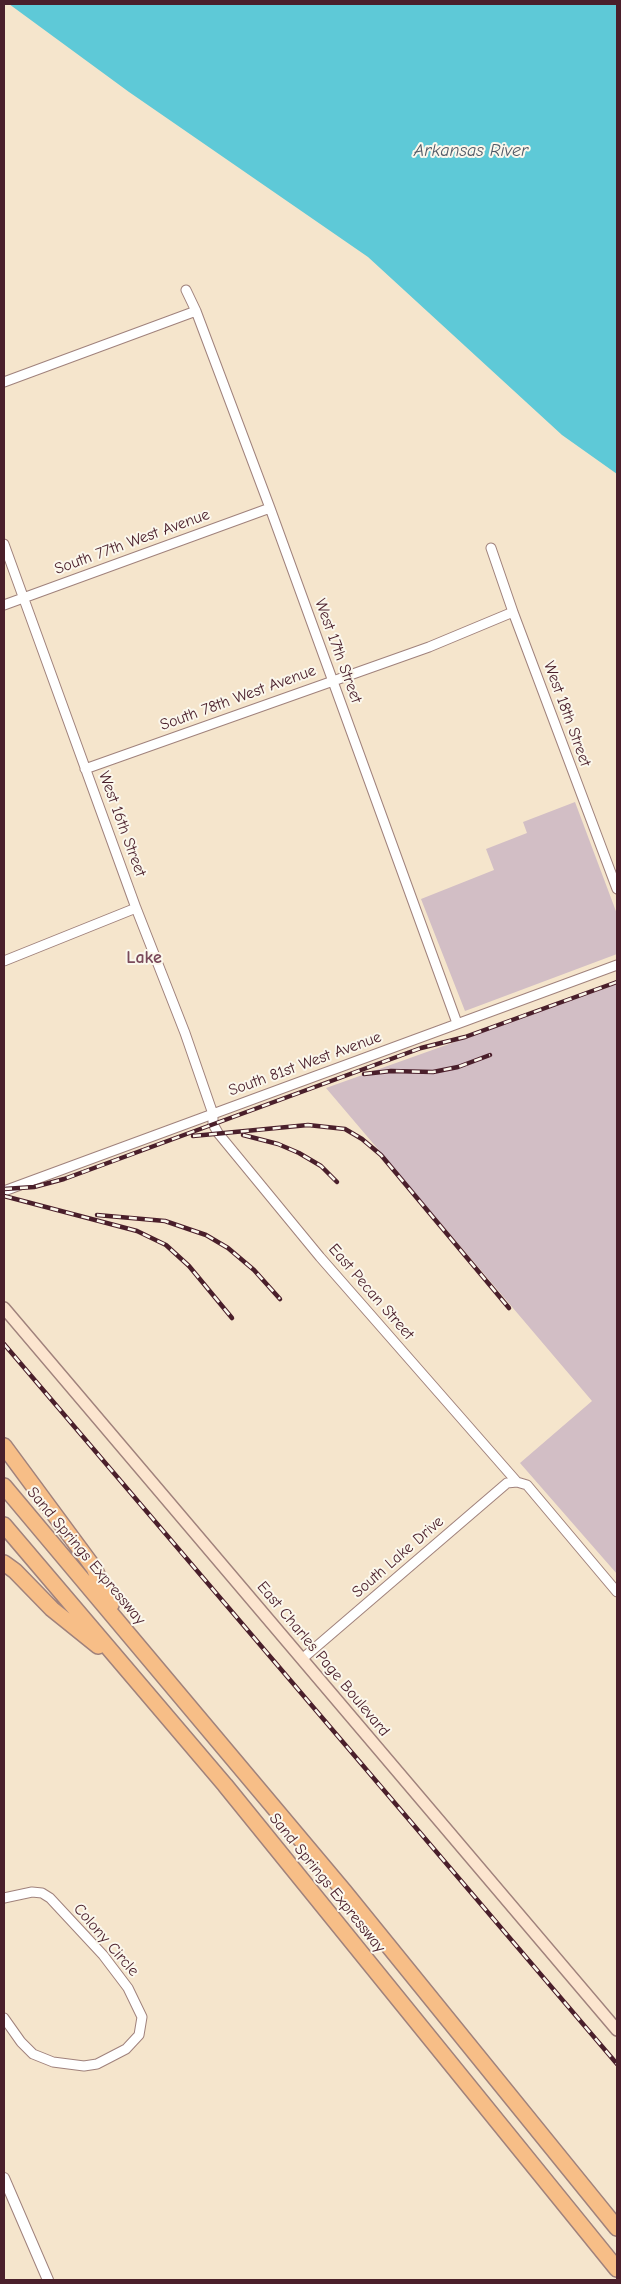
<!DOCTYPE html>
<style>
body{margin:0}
#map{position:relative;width:621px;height:2284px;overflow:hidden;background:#f5e5cc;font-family:"Comic Neue",sans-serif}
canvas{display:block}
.frame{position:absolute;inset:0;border:5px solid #4a1f2b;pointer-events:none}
</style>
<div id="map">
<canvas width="621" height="2284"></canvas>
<div class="frame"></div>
</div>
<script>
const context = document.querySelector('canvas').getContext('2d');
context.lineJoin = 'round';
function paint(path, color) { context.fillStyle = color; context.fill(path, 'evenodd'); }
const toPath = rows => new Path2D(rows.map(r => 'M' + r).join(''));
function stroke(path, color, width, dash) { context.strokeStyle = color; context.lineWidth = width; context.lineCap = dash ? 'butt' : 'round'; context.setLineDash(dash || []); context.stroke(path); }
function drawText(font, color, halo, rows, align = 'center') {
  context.font = font + ' "Comic Neue",sans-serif'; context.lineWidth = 4; context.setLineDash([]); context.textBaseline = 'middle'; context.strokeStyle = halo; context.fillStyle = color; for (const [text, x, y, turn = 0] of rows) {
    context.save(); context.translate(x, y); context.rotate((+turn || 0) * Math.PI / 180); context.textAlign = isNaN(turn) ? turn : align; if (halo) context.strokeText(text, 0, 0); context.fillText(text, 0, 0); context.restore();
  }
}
const industrial = toPath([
 [575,802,617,914,617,954,465,1011,421,899,494,870,486,849,527,833,523,822],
 [617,984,617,1574,520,1463,592,1401,326,1088]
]);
const water = toPath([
 [9,4,617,4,617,474,562,435,368,257,129,92]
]);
const minor = toPath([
 [186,290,196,311,270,508,457,1023],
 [4,382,196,311],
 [4,544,136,908,185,1033,213,1114,213,1124,218,1133,320,1257,517,1482],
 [491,548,513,612,617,889],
 [4,605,270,508],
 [85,769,429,647,513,612],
 [4,961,136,908],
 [4,1191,617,965],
 [302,1659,507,1483,517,1482,527,1485,617,1592],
 [4,1898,32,1892,42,1893,50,1898,103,1955,128,1988,142,2017,139,2035,126,2049,97,2064,84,2066,53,2062,33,2054,21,2042,4,2018]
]);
const tertiary = toPath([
 [4,2178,48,2280]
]);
const secondary = toPath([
 [4,1308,617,2030]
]);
const motorway = toPath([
 [4,1446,94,1568,111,1605],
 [4,1486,344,1891,617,2228],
 [4,1525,225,1785,617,2269],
 [4,1563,15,1571,52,1609,98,1646]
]);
const rail = toPath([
 [364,1074,391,1071,433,1072,458,1067,490,1055],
 [243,1135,278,1144,299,1153,321,1166,337,1182],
 [193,1136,308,1125,345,1129,362,1139,381,1155,509,1308],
 [4,1189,34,1187,64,1179,421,1048,465,1037,617,982],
 [4,1196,137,1231,166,1245,189,1266,232,1318],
 [97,1215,165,1221,206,1235,228,1248,254,1270,280,1299],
 [4,1344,617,2064]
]);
const streetNames = [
 ["South 77th West Avenue",132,542,-20],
 ["West 17th Street",338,651,70],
 ["South 78th West Avenue",238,698,-20],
 ["West 18th Street",567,714,70],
 ["West 16th Street",122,824,70],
 ["South 81st West Avenue",305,1064,-20],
 ["East Pecan Street",371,1292,49],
 ["Sand Springs Expressway",86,1556,50],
 ["South Lake Drive",398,1557,-41],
 ["East Charles Page Boulevard",323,1659,50],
 ["Sand Springs Expressway",327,1883,51],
 ["Colony Circle",106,1940,49]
];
const waterNames = [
 ["Arkansas River",471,151]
];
const neighbourhoodNames = [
 ["Lake",144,958]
];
paint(industrial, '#d2bec5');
paint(water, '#5ec9d7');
stroke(minor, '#a0827c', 11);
stroke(tertiary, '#a0827c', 12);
stroke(secondary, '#a0827c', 14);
stroke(motorway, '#a0827c', 18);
stroke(minor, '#fff', 9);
stroke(tertiary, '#fff', 10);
stroke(secondary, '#fce5cf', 11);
stroke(motorway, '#f7be87', 15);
stroke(rail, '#4a1f2b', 4.5);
stroke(rail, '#fbf7ec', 2.5, [8]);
drawText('16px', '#4a1f2b', '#fbf7ec', streetNames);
drawText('italic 18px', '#515a67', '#fbf7ec', waterNames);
drawText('bold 18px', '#7a4a5b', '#fbf7ec', neighbourhoodNames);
</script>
